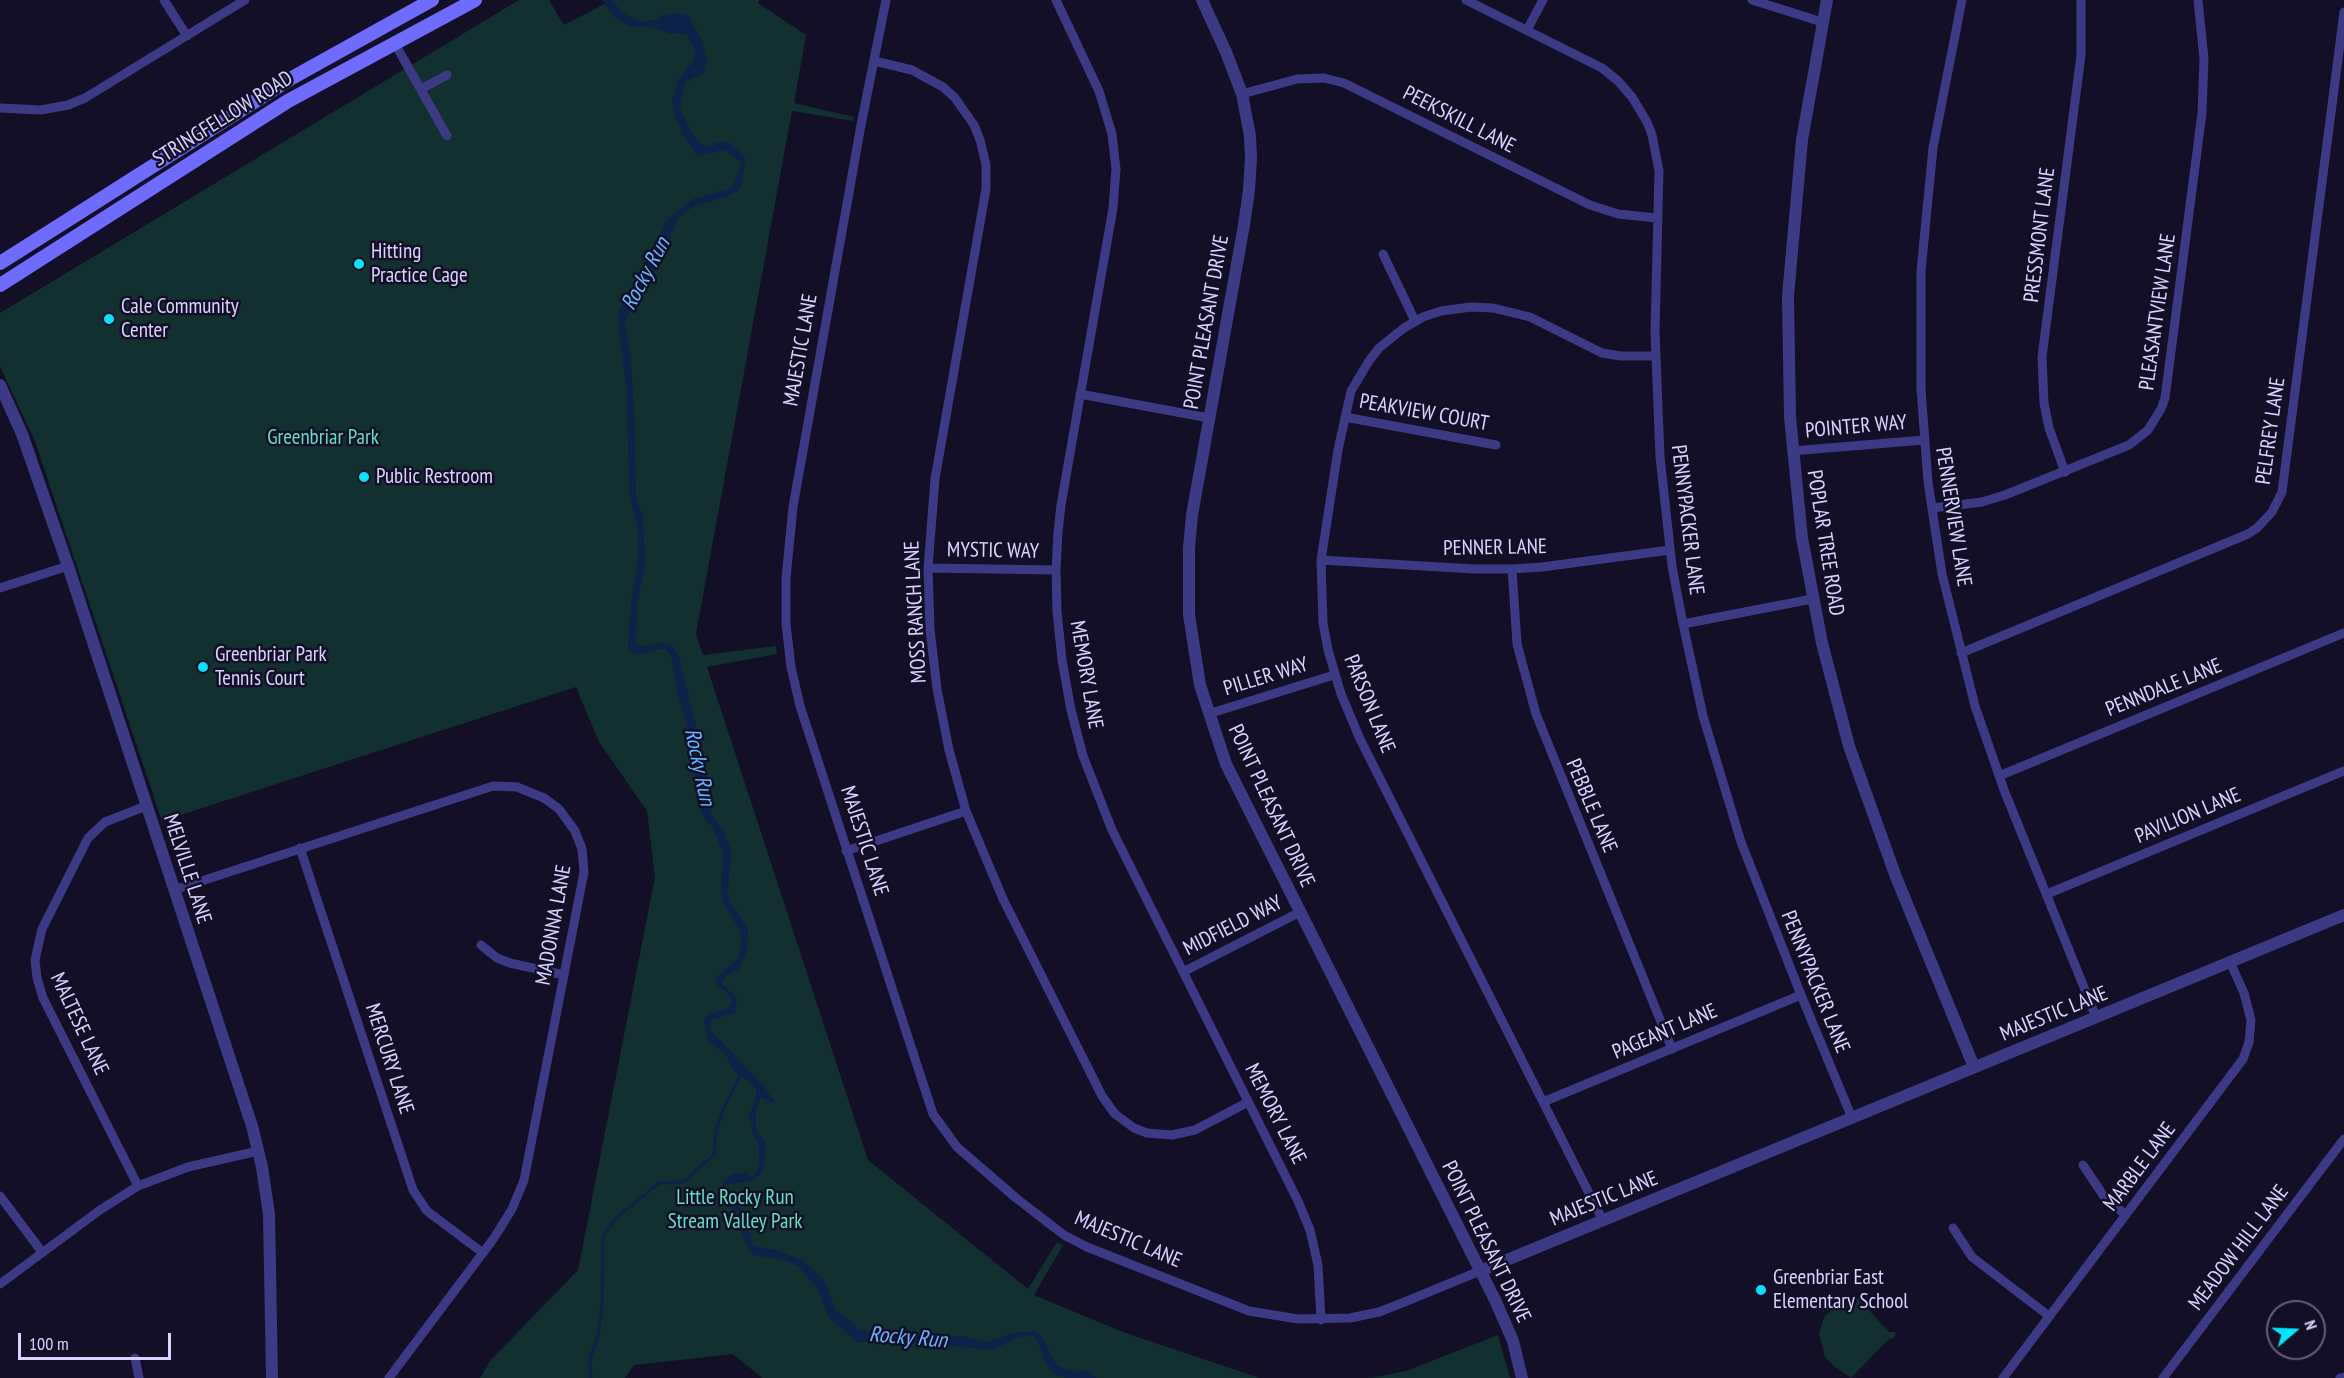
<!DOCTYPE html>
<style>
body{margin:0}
#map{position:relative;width:2344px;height:1378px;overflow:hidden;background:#130f26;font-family:"PT Sans Narrow",sans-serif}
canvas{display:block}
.north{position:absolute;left:2266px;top:1300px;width:60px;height:60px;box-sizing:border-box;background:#130f26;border:2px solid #625e7d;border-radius:50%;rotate:71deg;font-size:16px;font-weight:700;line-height:24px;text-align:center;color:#d9d4ff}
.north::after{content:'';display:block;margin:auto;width:21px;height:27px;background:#00e5ff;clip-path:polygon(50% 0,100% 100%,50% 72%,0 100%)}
.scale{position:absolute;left:18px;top:1333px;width:153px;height:27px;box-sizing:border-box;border:3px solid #d9d4ff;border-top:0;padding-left:8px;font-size:18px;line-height:21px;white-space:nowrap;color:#d9d4ff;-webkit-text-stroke:4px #130f26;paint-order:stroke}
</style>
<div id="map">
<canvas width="2344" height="1378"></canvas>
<div class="north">N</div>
<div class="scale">100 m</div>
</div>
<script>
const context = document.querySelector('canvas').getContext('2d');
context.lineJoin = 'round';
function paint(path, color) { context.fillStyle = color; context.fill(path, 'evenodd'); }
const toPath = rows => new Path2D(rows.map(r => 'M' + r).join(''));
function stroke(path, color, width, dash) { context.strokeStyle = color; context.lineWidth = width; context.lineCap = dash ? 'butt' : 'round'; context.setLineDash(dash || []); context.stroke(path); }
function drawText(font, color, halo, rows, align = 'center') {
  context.font = font + ' "PT Sans Narrow",sans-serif'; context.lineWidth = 5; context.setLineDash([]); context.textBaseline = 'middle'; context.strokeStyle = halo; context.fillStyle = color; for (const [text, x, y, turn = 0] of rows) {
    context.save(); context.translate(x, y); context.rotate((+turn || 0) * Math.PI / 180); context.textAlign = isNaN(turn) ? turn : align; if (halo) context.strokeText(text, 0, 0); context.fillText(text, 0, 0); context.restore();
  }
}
const green = toPath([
 [519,0,549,0,564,25,612,0,759,0,758,3,806,35,794,103,854,117,853,121,792,111,696,634,703,655,776,646,777,654,707,667,868,1160,1028,1289,1057,1242,1063,1245,1034,1295,1123,1332,1260,1378,762,1378,733,1354,634,1365,625,1378,480,1378,490,1361,578,1270,655,877,647,811,599,742,576,687,162,821,35,441,0,367,0,313],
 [1854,1294,1889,1332,1895,1332,1896,1334,1894,1338,1889,1339,1851,1378,1834,1366,1825,1357,1819,1333,1824,1317,1837,1305],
 [1498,1335,1510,1378,1370,1378,1406,1371]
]);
const water = toPath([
 [602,0,611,0,626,15,643,22,656,20,664,15,676,13,688,15,701,38,707,62,704,73,685,82,680,109,692,134,699,142,708,147,714,145,714,142,728,142,744,156,745,161,742,183,738,191,726,197,694,206,678,218,660,263,633,300,625,325,631,359,634,409,636,497,642,514,645,552,645,564,637,604,636,645,646,646,660,643,671,645,678,653,703,755,711,814,724,831,731,851,728,894,730,902,748,928,747,950,741,966,738,970,727,975,723,981,723,985,737,998,735,1013,712,1020,710,1030,764,1086,776,1104,761,1097,756,1110,756,1129,758,1134,764,1139,766,1145,764,1165,760,1175,751,1181,728,1184,725,1187,724,1195,744,1211,752,1244,755,1246,779,1251,804,1261,825,1282,835,1310,854,1324,858,1330,925,1336,964,1336,985,1342,1015,1333,1035,1331,1043,1338,1056,1364,1060,1367,1077,1372,1087,1370,1097,1378,1066,1378,1053,1373,1045,1362,1036,1338,1029,1335,1013,1340,992,1350,878,1339,858,1343,828,1316,818,1289,799,1267,785,1260,754,1255,749,1250,742,1235,738,1213,724,1202,720,1196,720,1188,726,1179,733,1174,751,1172,746,1176,754,1175,759,1165,759,1147,753,1133,749,1117,756,1096,756,1090,751,1083,734,1071,724,1052,709,1042,704,1023,705,1018,709,1014,727,1009,731,1004,731,997,717,985,716,978,738,958,742,939,739,929,723,903,721,883,723,854,712,826,706,822,697,800,696,770,686,722,677,691,671,656,665,649,660,649,638,655,630,652,628,648,631,602,638,562,638,529,630,497,626,385,618,319,619,311,646,261,660,248,662,240,660,236,665,222,693,199,729,189,733,186,742,163,725,150,698,156,682,134,680,126,676,120,672,98,679,79,694,60,695,52,688,36,678,33,671,34,652,27,634,27,623,23,611,13]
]);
const stream = toPath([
 [591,1378,590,1359,598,1336,602,1305,603,1236,616,1218,659,1183,683,1182,714,1155,716,1132,723,1109,741,1074]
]);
const minor = toPath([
 [164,0,187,36],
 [886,0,861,125,793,507,786,578,786,624,791,667,800,706,933,1114,957,1147,1016,1198,1064,1235,1087,1247,1249,1311,1298,1319,1350,1318,1379,1312,1402,1303,1480,1271],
 [1056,0,1099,91,1112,134,1116,169,1113,208,1061,505,1058,532,1056,570,1057,611,1062,660,1071,710,1083,756,1112,830,1298,1201,1310,1230,1318,1265,1321,1320],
 [1466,0,1602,68,1618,81,1632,97,1647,122,1652,135,1659,171,1655,332,1660,457,1672,566,1683,624,1703,716,1741,842,1801,995,1852,1118],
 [1752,0,1822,22],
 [1962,0,1933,148,1921,271,1921,389,1928,482,1942,574,1975,706,2004,790,2096,1017],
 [1527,30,1543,0],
 [394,42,447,136],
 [874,61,912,70,943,87,955,98,974,125,980,140,986,165,986,189,935,479,928,568,930,629,937,689,949,750,966,811,1003,899,1102,1096,1115,1114,1134,1128,1147,1133,1172,1135,1195,1130,1248,1102],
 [421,89,447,75],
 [1242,94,1297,79,1324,78,1344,83,1590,205,1618,214,1657,218],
 [0,108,41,110,68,105,85,98,245,0],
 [1383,254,1415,321],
 [1080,394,1209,418],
 [1345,417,1496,445],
 [1792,451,1924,440],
 [2065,472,2049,428,2044,403,2042,357,2081,55,2081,0],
 [1932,508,1982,502,2005,495,2129,445,2148,430,2161,409,2165,398,2202,113,2204,59,2198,0],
 [1321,560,1475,569,1512,569,1542,567,1670,550],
 [928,568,1056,570],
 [1512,569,1517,644,1536,714,1672,1049],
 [0,588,68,566],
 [1683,624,1812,599],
 [1961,653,2248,534,2257,528,2272,512,2282,492,2344,12],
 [1208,714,1334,675],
 [1999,776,2344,633],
 [300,848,413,1190,427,1211,483,1253],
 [846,851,966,811],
 [174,890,493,786,517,787,544,798,559,809,575,831,582,849,584,872,524,1180,512,1209,494,1238,389,1378],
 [2047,894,2344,771],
 [481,945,497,958,510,963,564,975],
 [1183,972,1300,912],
 [1543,1102,1801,995],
 [2083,1165,2105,1198,2126,1215],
 [138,1186,43,998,37,978,35,960,42,929,88,838,105,822,146,806],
 [0,1196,42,1252],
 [1603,1221,1360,739,1341,694,1328,650,1323,623,1321,560,1338,450,1351,391,1369,361,1379,348,1404,328,1423,317,1441,311,1471,307,1493,308,1530,317,1602,353,1621,356,1655,356],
 [1953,1228,1972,1257,2049,1316],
 [0,1284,100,1210,138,1186,188,1167,258,1151],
 [135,1358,139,1378],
 [2003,1378,2243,1059,2249,1042,2251,1020,2244,993,2230,962],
 [2163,1378,2344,1139],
 [2340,1378,2344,1377]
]);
const tertiary = toPath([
 [1202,0,1226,52,1242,94,1250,136,1251,158,1249,190,1244,225,1192,515,1189,548,1189,615,1200,685,1226,764,1496,1302,1513,1341,1522,1378],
 [1827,0,1802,140,1788,296,1790,417,1802,538,1822,643,1849,746,1896,877,1974,1067],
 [0,385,22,434,68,566,252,1126,262,1167,269,1214,272,1378],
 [1480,1271,2344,915]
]);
const secondary = toPath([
 [0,263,290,79,432,0],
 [0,285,288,101,475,0]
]);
const markers = [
 [359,264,6,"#00e5ff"],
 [109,319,6,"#00e5ff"],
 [364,477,6,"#00e5ff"],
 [203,667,6,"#00e5ff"],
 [1761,1290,6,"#00e5ff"]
];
const streetNames = [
 ["STRINGFELLOW ROAD",223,119,-32],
 ["PEEKSKILL LANE",1459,120,27],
 ["PRESSMONT LANE",2040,235,-83],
 ["PLEASANTVIEW LANE",2158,312,-82],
 ["POINT PLEASANT DRIVE",1207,322,-80],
 ["MAJESTIC LANE",801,350,-80],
 ["PEAKVIEW COURT",1424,413,10],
 ["POINTER WAY",1856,427,-5],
 ["PELFREY LANE",2271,431,-82],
 ["PENNERVIEW LANE",1953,517,81],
 ["PENNYPACKER LANE",1687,520,83],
 ["POPLAR TREE ROAD",1825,543,81],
 ["PENNER LANE",1495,548,-1],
 ["MYSTIC WAY",993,551,1],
 ["MOSS RANCH LANE",916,612,-93],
 ["MEMORY LANE",1086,675,80],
 ["PILLER WAY",1266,677,-17],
 ["PENNDALE LANE",2164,688,-22],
 ["PARSON LANE",1369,704,68],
 ["POINT PLEASANT DRIVE",1271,806,65],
 ["PEBBLE LANE",1591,806,67],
 ["PAVILION LANE",2188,816,-23],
 ["MAJESTIC LANE",864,841,72],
 ["MELVILLE LANE",187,869,72],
 ["MADONNA LANE",554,925,-80],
 ["MIDFIELD WAY",1233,926,-27],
 ["PENNYPACKER LANE",1815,982,68],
 ["MAJESTIC LANE",2054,1014,-22],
 ["MALTESE LANE",79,1024,65],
 ["PAGEANT LANE",1665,1032,-23],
 ["MERCURY LANE",389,1059,72],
 ["MEMORY LANE",1275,1114,63],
 ["MARBLE LANE",2140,1167,-53],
 ["MAJESTIC LANE",1604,1199,-22],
 ["MAJESTIC LANE",1128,1240,23],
 ["POINT PLEASANT DRIVE",1486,1242,64],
 ["MEADOW HILL LANE",2239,1248,-53]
];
const poiNames = [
 ["Hitting",371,252],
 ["Practice Cage",371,276],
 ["Cale Community",121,307],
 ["Center",121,331],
 ["Public Restroom",376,477],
 ["Greenbriar Park",215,655],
 ["Tennis Court",215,679],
 ["Greenbriar East",1773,1278],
 ["Elementary School",1773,1302]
];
const parkNames = [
 ["Greenbriar Park",323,438],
 ["Little Rocky Run",735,1198],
 ["Stream Valley Park",735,1222]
];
const waterNames = [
 ["Rocky Run",646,274,-62],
 ["Rocky Run",699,767,78],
 ["Rocky Run",908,1338,5]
];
paint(green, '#12302f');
paint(water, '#0c2248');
stroke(stream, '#0c2248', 3);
stroke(minor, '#3d3a85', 9);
stroke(tertiary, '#3d3a85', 12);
stroke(secondary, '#6f6bff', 14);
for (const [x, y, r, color] of markers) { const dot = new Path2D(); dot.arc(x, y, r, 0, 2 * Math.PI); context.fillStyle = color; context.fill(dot); stroke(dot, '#130f26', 2); }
drawText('21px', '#d9d4ff', '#130f26', streetNames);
drawText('21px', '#d9d4ff', '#130f26', poiNames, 'left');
drawText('21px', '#5fe0c0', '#130f26', parkNames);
drawText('italic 22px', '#62b6ff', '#130f26', waterNames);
</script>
